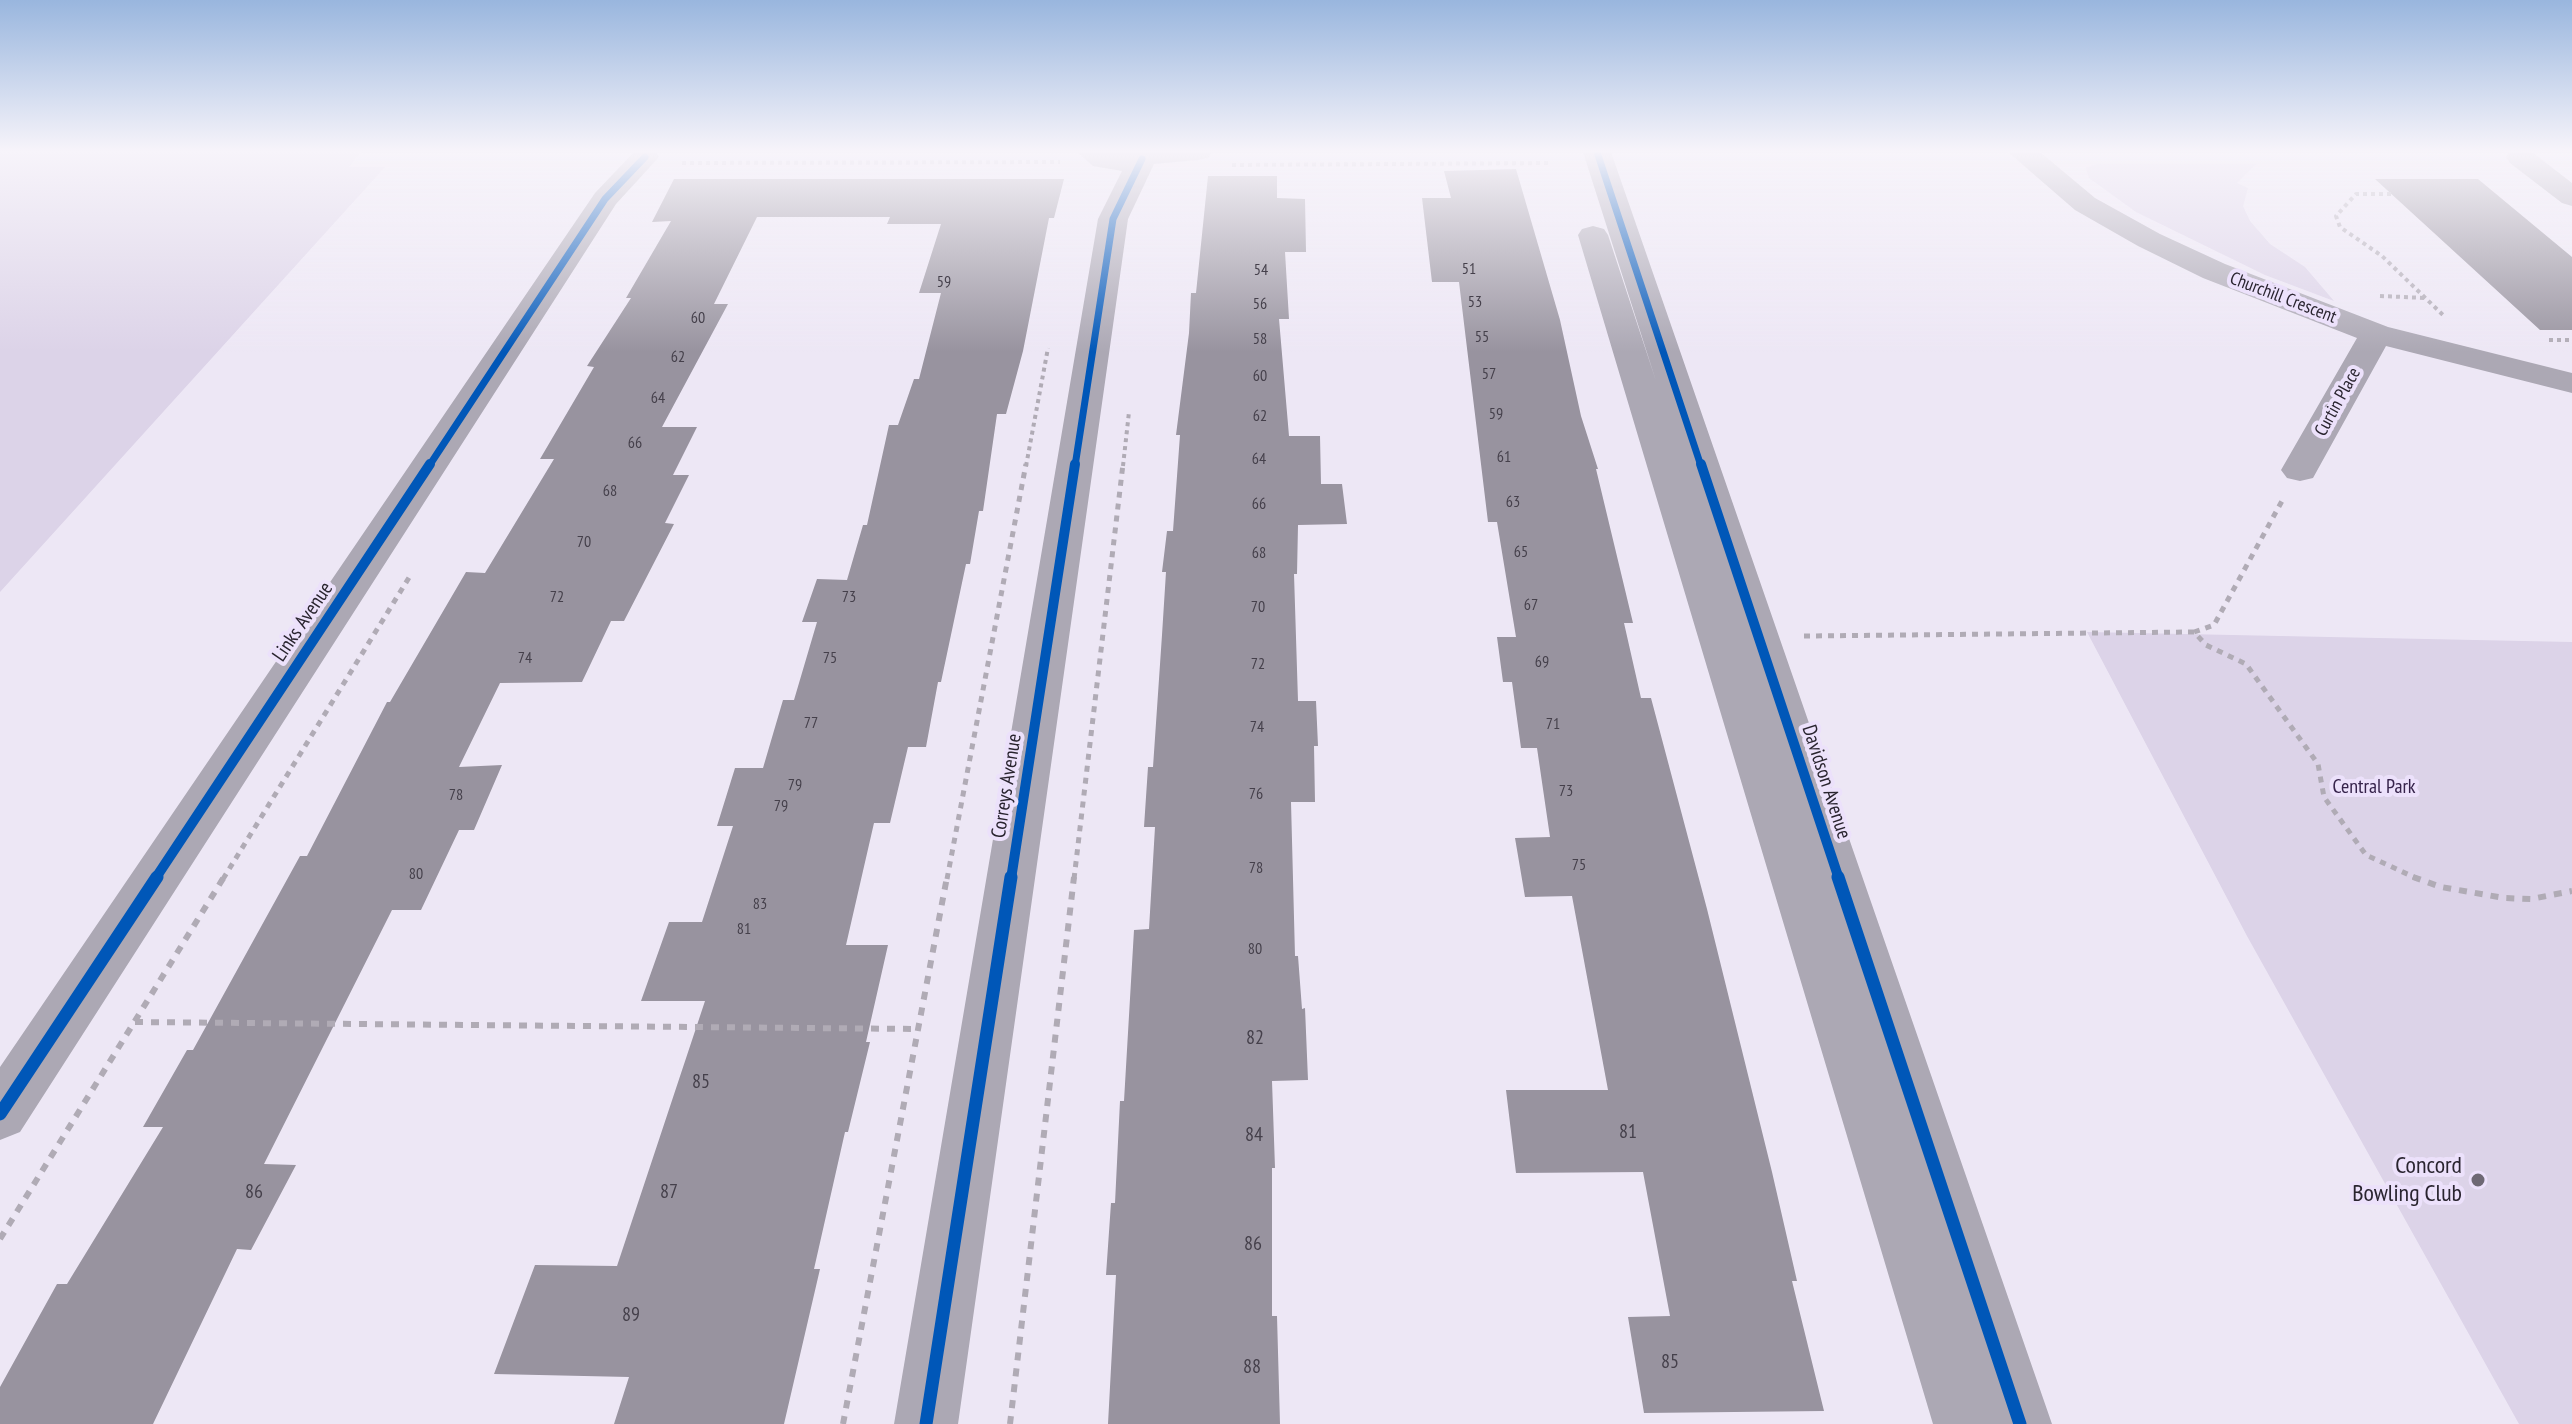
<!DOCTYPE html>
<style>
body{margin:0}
canvas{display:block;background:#ede7f5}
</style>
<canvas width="2572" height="1424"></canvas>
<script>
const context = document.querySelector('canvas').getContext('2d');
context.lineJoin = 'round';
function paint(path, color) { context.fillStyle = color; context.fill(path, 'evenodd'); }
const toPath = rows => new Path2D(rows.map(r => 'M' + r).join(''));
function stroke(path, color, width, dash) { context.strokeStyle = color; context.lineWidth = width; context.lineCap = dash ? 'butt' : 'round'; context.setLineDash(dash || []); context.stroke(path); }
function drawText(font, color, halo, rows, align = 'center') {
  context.font = font + ' "PT Sans Narrow",sans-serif'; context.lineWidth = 8; context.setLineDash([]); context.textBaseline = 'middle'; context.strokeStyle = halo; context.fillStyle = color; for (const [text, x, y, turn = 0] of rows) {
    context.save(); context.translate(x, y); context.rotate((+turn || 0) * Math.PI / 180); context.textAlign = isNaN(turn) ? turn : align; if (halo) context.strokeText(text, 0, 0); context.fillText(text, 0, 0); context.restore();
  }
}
const green = toPath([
 [0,152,361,152,349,167,385,167,0,592],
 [2097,164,2256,164,2237,183,2248,188,2243,206,2250,221,2270,244,2305,267,2334,301,2265,275,2136,212,2089,178,2086,168],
 [2087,632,2572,642,2572,1424,2519,1424,2247,936]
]);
const building = toPath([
 [1516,169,1560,320,1581,416,1598,469,1596,469,1633,623,1624,623,1641,698,1651,698,1707,909,1772,1172,1797,1281,1792,1281,1824,1411,1644,1413,1628,1317,1670,1316,1643,1172,1516,1173,1506,1090,1608,1090,1572,896,1525,897,1515,838,1550,837,1537,748,1521,748,1512,682,1503,682,1497,637,1516,637,1497,522,1488,522,1459,282,1432,282,1422,198,1451,198,1444,171],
 [1208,176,1277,176,1277,198,1305,199,1306,252,1285,252,1289,319,1279,319,1289,436,1320,436,1321,484,1342,484,1347,524,1298,525,1297,574,1294,574,1298,701,1316,701,1318,746,1314,746,1315,802,1291,802,1295,956,1298,956,1302,1009,1305,1008,1308,1080,1272,1081,1275,1168,1272,1168,1272,1316,1277,1316,1280,1424,1108,1424,1116,1275,1106,1275,1111,1203,1115,1203,1120,1101,1124,1101,1134,930,1149,929,1155,827,1144,827,1148,767,1153,767,1162,635,1166,572,1162,572,1167,531,1173,531,1180,435,1176,435,1189,333,1191,293,1196,293],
 [674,179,1064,179,1054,218,1049,218,1023,351,1006,414,997,414,983,511,979,511,970,564,966,564,941,682,938,682,926,747,908,747,890,823,874,823,846,945,888,945,866,1042,870,1042,848,1132,845,1132,814,1269,820,1269,784,1424,614,1424,629,1377,494,1374,535,1265,617,1266,705,1001,641,1001,669,922,702,922,733,826,717,826,735,768,763,768,783,700,794,700,817,622,802,622,817,579,847,580,863,525,867,525,889,425,898,425,914,379,919,379,941,293,919,293,941,224,887,224,890,217,757,217,714,304,728,304,662,427,697,427,673,475,689,475,665,523,674,524,624,621,611,621,582,682,500,683,459,767,502,765,474,830,459,830,421,910,392,910,264,1164,296,1165,251,1250,237,1249,153,1424,0,1424,0,1387,57,1284,67,1284,163,1127,143,1127,187,1050,193,1050,300,856,307,856,387,702,390,702,466,572,485,573,554,459,540,459,594,367,587,366,631,298,626,298,671,221,652,222],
 [2375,179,2478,179,2572,257,2572,330,2540,330]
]);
const pathFar2 = toPath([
 [682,163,1060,162],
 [1232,165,1549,163],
 [2391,194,2356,194,2336,216,2340,227,2382,256,2444,316],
 [2380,296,2426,298],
 [2549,340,2572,340],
 [1026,466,1048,348],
 [1123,466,1129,412]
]);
const pathFar1 = toPath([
 [2194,632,2214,625,2282,501],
 [1804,636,2194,632,2206,645,2246,664,2318,764,2324,797,2366,855,2418,879],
 [223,879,410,576],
 [947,879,1026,464],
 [1074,879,1123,464]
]);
const path = toPath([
 [2413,877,2441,887,2504,898,2531,899,2572,891],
 [135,1022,918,1029],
 [0,1239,224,877],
 [843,1424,947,877],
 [1010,1424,1074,877]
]);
const minor = toPath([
 [634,152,656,152,659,157,616,204,20,1132,0,1140,0,1067,595,193,634,152],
 [1077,152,1212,152,1208,158,1198,160,1154,164,1128,219,958,1424,894,1424,1098,219,1122,171,1093,166,1077,152],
 [1583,152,1611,152,2052,1424,1933,1424,1578,235,1582,229,1593,226,1604,229,1608,235,1656,381,1583,152],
 [2008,152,2040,152,2095,198,2160,234,2225,264,2388,327,2572,373,2572,393,2386,346,2313,478,2300,481,2287,478,2281,470,2357,338,2203,278,2138,246,2075,210,2008,152],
 [2509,152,2532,152,2572,183,2572,206,2562,203,2510,163,2506,157,2509,152]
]);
const cyclewayFar2 = toPath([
 [1597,152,1701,466],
 [429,466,605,199,645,157],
 [1075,466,1113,219,1142,159]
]);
const cyclewayFar1 = toPath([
 [1701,464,1839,879],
 [155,879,430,464],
 [1011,879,1075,464]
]);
const cycleway = toPath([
 [1838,877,2020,1424],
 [0,1114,157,877],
 [926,1424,1011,877]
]);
const markers = [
 [2478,1180,8,"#6e6874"]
];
const numberNames = [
 ["51",1469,269],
 ["54",1261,270],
 ["59",944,282],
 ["53",1475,302],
 ["56",1260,304],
 ["60",698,318],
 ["55",1482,337],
 ["58",1260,339],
 ["62",678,357],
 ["57",1489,374],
 ["60",1260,376],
 ["64",658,398],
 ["59",1496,414],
 ["62",1260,416],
 ["66",635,443],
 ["61",1504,457],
 ["64",1259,459],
 ["68",610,491],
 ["63",1513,502],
 ["66",1259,504],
 ["70",584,542],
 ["65",1521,552],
 ["68",1259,553],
 ["72",557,597],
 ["73",849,597],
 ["67",1531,605],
 ["70",1258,607],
 ["74",525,658],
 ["75",830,658],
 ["69",1542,662],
 ["72",1258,664],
 ["77",811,723],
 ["71",1553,724],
 ["74",1257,727],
 ["79",795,785],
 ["73",1566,791],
 ["76",1256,794],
 ["78",456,795],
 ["79",781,806],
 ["75",1579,865],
 ["78",1256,868],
 ["80",416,874],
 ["83",760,904],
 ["81",744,929],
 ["80",1255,949]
];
const farStreetnames = [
 ["Churchill Crescent",2283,298,21],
 ["Curtin Place",2338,402,-61]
];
const streetNames = [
 ["Links Avenue",303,622,-56],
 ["Davidson Avenue",1826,782,72],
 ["Correys Avenue",1007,786,-81]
];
const parkNames = [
 ["Central Park",2374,787]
];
const nearNumbernames = [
 ["82",1255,1038],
 ["85",701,1082],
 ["81",1628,1132],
 ["84",1254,1135],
 ["86",254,1192],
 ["87",669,1192],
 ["86",1253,1244],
 ["89",631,1315],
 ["85",1670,1362],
 ["88",1252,1367]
];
const nearPoinames = [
 ["Concord",2462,1166],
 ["Bowling Club",2462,1194]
];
paint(green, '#dcd3e8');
paint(building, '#98939f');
stroke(pathFar2, '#b0abb5', 4, [4, 4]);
stroke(pathFar1, '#b0abb5', 5, [6, 6]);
stroke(path, '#b0abb5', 6, [8, 8]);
paint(minor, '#aca8b4');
stroke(cyclewayFar2, '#0057b8', 7);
stroke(cyclewayFar1, '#0057b8', 10);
stroke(cycleway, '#0057b8', 13);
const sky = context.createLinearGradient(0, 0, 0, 352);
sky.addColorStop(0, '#99b6de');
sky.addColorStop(0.43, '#f7f4fa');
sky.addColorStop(1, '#f7f4fa00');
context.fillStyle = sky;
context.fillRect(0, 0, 2572, 352);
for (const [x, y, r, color] of markers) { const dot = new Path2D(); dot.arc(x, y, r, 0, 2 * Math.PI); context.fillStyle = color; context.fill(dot); stroke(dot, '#ece1fb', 3); }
drawText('16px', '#45404b', null, numberNames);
drawText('18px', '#29242f', '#ece1fb', farStreetnames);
drawText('20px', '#29242f', '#ece1fb', streetNames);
drawText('20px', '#36234b', '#ece1fb', parkNames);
drawText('20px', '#45404b', null, nearNumbernames);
drawText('24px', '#29242f', '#ece1fb', nearPoinames, 'right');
</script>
